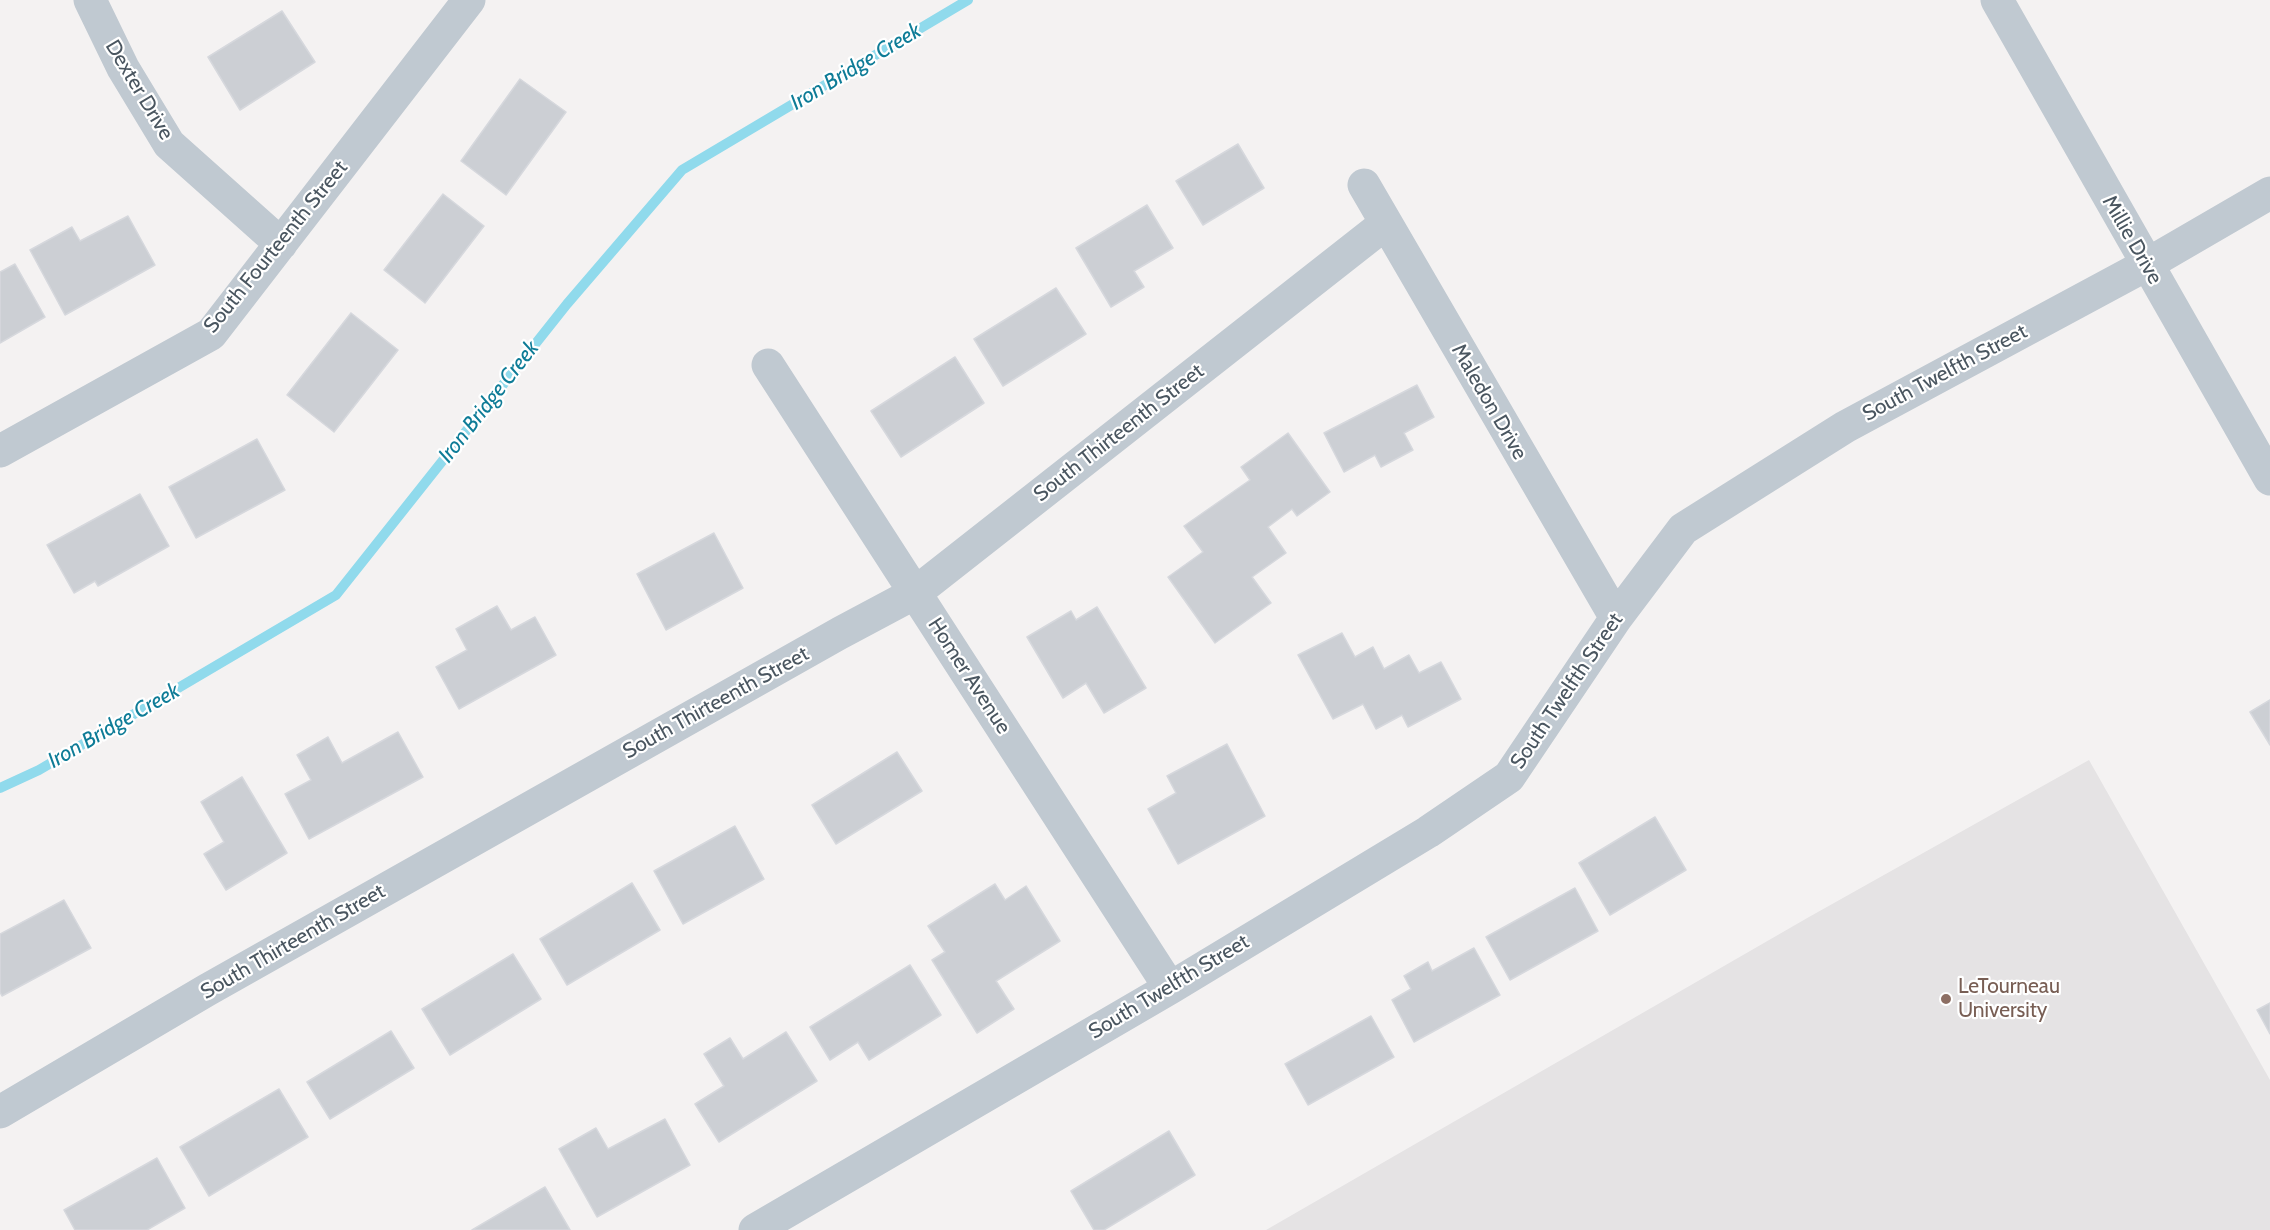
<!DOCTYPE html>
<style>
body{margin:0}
canvas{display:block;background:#f4f2f2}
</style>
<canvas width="2270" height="1230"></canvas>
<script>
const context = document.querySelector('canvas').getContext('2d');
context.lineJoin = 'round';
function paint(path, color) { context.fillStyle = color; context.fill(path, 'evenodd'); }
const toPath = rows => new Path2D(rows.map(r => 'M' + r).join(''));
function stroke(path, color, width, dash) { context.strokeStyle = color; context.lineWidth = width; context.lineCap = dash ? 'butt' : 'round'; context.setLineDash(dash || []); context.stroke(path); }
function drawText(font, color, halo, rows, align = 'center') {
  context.font = font + ' Cabin,sans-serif'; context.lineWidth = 4.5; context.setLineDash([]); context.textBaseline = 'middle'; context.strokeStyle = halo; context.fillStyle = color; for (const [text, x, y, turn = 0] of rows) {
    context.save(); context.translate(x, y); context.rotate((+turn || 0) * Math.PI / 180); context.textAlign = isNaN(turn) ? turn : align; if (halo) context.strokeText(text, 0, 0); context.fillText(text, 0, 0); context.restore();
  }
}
const education = toPath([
 [2089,760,2270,1080,2270,1230,1266,1230,1809,917]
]);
const stream = toPath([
 [0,788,39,770,336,595,567,304,682,170,968,0]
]);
const building = toPath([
 [282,11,315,62,240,110,208,57,282,11],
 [520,79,566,112,506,195,461,161,520,79],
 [1238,144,1264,188,1203,225,1176,181,1238,144],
 [443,194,484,226,425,303,384,270,443,194],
 [1147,205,1173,248,1134,271,1144,287,1111,307,1076,248,1147,205],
 [128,216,155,265,65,315,30,250,72,227,80,241,128,216],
 [15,264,45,317,0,343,0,272,15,264],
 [1056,288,1086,334,1003,386,974,339,1056,288],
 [351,313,398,350,334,432,287,395,351,313],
 [955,357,984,403,901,457,871,411,955,357],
 [1417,385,1434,417,1404,433,1413,450,1381,467,1375,455,1344,472,1324,433,1417,385],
 [1288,433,1330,492,1297,516,1292,509,1268,527,1286,553,1252,577,1271,603,1215,643,1168,577,1203,552,1184,526,1250,480,1241,467,1288,433],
 [257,439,285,490,196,538,169,487,257,439],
 [140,494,169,546,98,586,95,581,74,593,47,545,140,494],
 [714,533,743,588,666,630,637,574,714,533],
 [497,606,511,630,535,617,556,655,459,709,436,667,467,650,456,629,497,606],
 [1097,607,1146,688,1104,713,1086,683,1063,698,1027,637,1071,611,1076,620,1097,607],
 [1342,633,1355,657,1373,647,1384,669,1409,655,1419,673,1441,662,1461,699,1408,727,1402,715,1376,729,1363,704,1333,719,1298,655,1342,633],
 [2270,700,2270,745,2250,712,2270,700],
 [398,732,423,777,309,839,285,794,311,780,297,755,328,737,342,763,398,732],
 [1227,744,1265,816,1178,864,1148,809,1176,793,1167,776,1227,744],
 [897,752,922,791,836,844,812,805,897,752],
 [242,777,287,853,226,890,204,854,224,842,201,802,242,777],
 [1655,817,1686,870,1610,915,1579,863,1655,817],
 [735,826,764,879,683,924,654,871,735,826],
 [632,883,660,930,567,985,540,939,632,883],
 [995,884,1005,900,1026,886,1060,941,996,981,1014,1009,977,1033,932,960,945,952,928,926,995,884],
 [1575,888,1598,931,1510,980,1486,937,1575,888],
 [64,900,91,948,2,996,0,992,0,934,64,900],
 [1474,948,1500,995,1414,1042,1392,1000,1411,989,1404,976,1428,962,1432,971,1474,948],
 [513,954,541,999,450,1055,422,1009,513,954],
 [910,965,941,1015,869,1060,858,1042,830,1060,810,1027,910,965],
 [2270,1003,2270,1034,2257,1010,2270,1003],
 [1371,1016,1394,1057,1308,1105,1285,1064,1371,1016],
 [391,1031,414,1068,330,1119,307,1082,391,1031],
 [786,1032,817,1081,719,1142,695,1104,724,1086,704,1054,730,1038,743,1059,786,1032],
 [279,1089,308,1137,209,1196,180,1147,279,1089],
 [665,1119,690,1165,597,1217,559,1149,596,1128,608,1149,665,1119],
 [1169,1131,1195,1175,1104,1230,1094,1230,1071,1191,1169,1131],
 [157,1158,185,1208,147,1230,75,1230,64,1210,157,1158],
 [545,1187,570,1230,472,1230,545,1187]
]);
const minor = toPath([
 [90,0,123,68,169,144,281,244],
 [1997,0,2270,479],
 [1364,185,1616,618],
 [768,365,1170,988],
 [0,451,211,334,469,0],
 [0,1112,207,990,840,633,915,593,1385,224],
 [755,1230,1170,988,1428,832,1509,777,1616,618,1683,529,1845,427,2146,265,2270,193]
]);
const markers = [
 [1946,999,6,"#8d6e63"]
];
const streetNames = [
 ["Dexter Drive",139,90,59],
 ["Millie Drive",2132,240,60],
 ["South Fourteenth Street",276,247,-51],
 ["South Twelfth Street",1945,373,-28],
 ["Maledon Drive",1489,402,60],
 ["South Thirteenth Street",1119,433,-38],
 ["Homer Avenue",969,676,57],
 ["South Twelfth Street",1567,691,-56],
 ["South Thirteenth Street",716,703,-29],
 ["South Thirteenth Street",293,942,-30],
 ["South Twelfth Street",1169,987,-31]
];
const educationNames = [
 ["LeTourneau",1958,987],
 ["University",1958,1011]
];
const waterNames = [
 ["Iron Bridge Creek",856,67,-31],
 ["Iron Bridge Creek",489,402,-52],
 ["Iron Bridge Creek",114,726,-30]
];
paint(education, '#e5e3e4');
stroke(stream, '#90daec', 10);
paint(building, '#cccfd4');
stroke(building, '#d6d8dd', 1.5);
stroke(minor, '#c0c9d1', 33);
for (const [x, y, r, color] of markers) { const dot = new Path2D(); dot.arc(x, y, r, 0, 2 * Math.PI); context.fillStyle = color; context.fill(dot); stroke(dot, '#fff', 2); }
drawText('21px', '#4a5660', '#fff', streetNames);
drawText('21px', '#785e54', '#fff', educationNames, 'left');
drawText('italic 22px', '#0e7c97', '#fff', waterNames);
</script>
